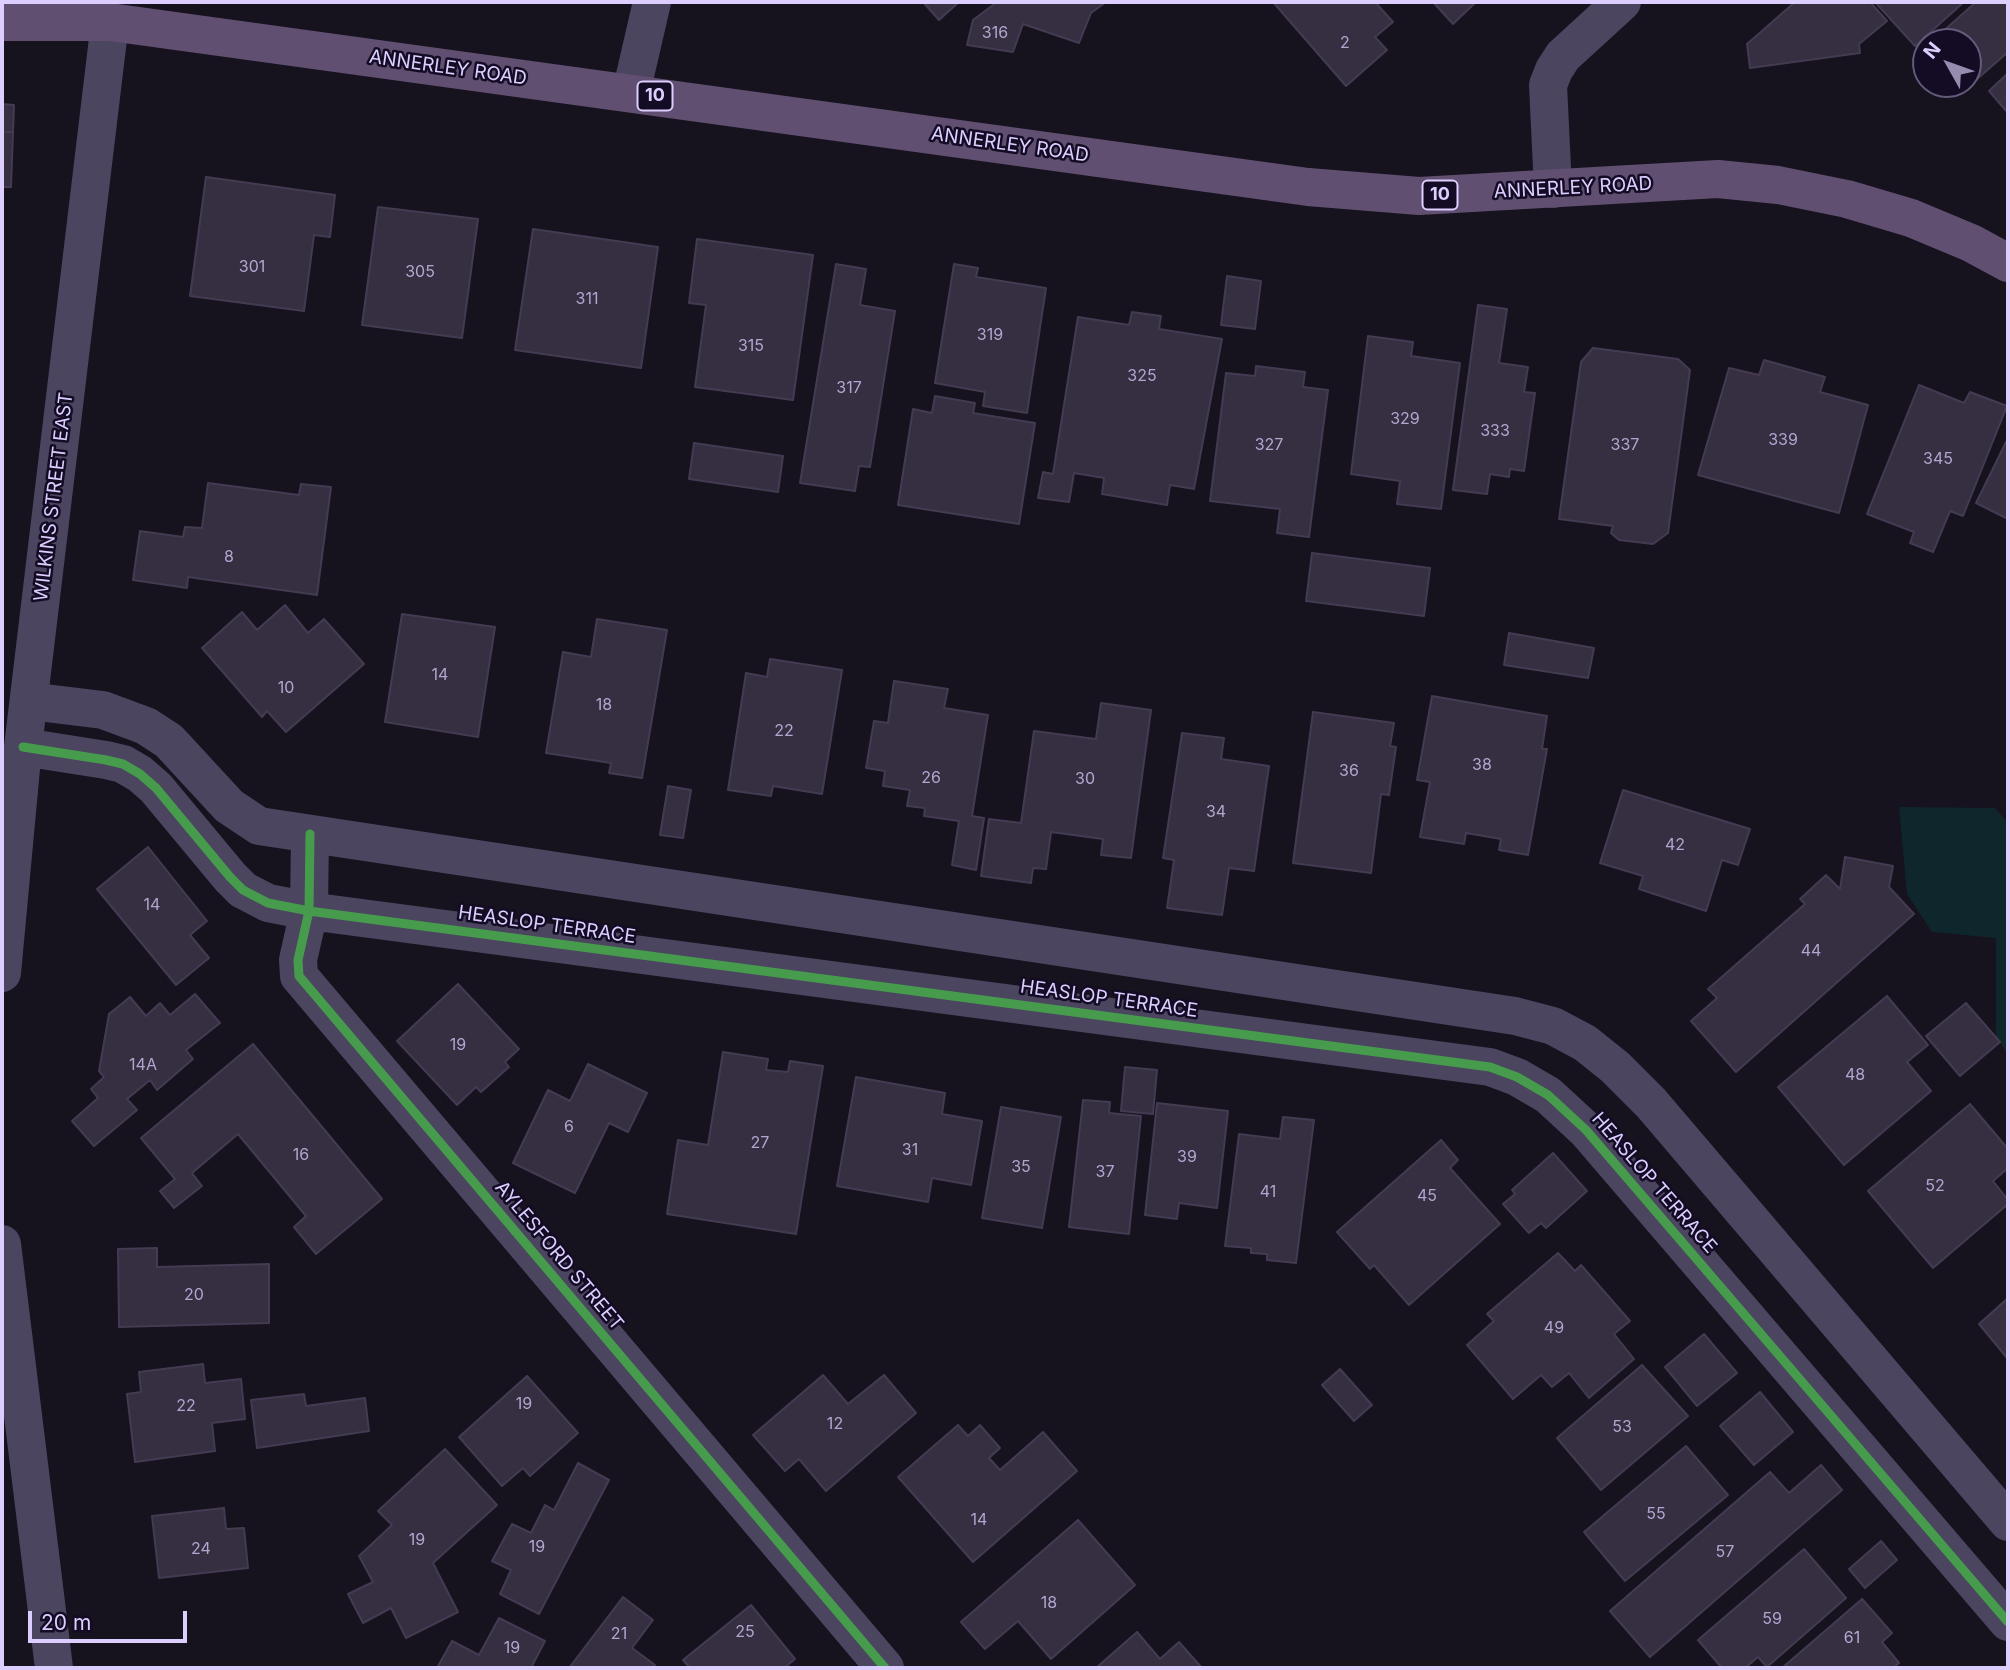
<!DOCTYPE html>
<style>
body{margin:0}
#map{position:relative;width:2010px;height:1670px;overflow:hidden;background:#16121e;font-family:Inter,sans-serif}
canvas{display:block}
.frame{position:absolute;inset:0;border:4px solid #dcceff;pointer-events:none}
.north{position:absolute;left:1912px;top:28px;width:70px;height:70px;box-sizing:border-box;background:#140c24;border:2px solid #645a7c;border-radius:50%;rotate:310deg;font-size:19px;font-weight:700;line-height:28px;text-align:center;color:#dcceff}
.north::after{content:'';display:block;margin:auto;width:24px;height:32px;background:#978cb0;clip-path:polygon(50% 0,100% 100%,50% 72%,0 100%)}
.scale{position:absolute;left:28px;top:1611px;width:159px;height:32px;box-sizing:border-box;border:4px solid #dcceff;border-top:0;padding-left:9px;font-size:21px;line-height:24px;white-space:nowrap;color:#dcceff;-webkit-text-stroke:5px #140c24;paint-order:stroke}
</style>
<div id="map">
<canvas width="2010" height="1670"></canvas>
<div class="frame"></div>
<div class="north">N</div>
<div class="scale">20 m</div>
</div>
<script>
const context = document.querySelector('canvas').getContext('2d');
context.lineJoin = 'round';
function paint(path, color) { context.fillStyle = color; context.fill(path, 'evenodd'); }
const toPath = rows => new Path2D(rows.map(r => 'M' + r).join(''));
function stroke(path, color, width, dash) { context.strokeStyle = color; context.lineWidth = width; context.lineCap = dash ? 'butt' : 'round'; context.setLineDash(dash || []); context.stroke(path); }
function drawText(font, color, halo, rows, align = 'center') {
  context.font = font + ' Inter,sans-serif'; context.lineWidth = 5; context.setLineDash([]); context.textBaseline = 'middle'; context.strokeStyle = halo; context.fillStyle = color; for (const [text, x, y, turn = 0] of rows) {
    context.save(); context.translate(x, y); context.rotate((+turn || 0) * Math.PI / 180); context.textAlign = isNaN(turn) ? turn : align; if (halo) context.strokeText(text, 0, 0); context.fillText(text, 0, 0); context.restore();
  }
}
const green = toPath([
 [1899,807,1995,808,2008,823,2008,1055,1996,1036,1996,938,1932,932,1907,894]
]);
const building = toPath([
 [923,2,959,2,939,20,923,2],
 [997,2,1106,2,1091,13,1079,43,1023,24,1013,52,967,45,973,20,997,2],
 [1273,2,1375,2,1393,22,1375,37,1387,50,1346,86,1273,2],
 [1433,2,1476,2,1453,24,1433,2],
 [1795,2,1870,2,1887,21,1859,44,1860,53,1750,68,1747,44,1795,2],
 [1875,2,1964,2,1915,46,1875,2],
 [1976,2,2008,2,2008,52,1968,87,1965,84,1968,84,1968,42,1931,42,1976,2],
 [2008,73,2008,113,1989,91,2008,73],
 [2,104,14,105,13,132,2,132,2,104],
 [2,132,13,132,11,187,2,187,2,132],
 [206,177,335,195,330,237,314,235,304,311,190,296,206,177],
 [378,207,478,219,462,338,362,325,378,207],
 [533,229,658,247,641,368,515,350,533,229],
 [697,239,813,255,793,400,695,387,706,305,689,303,697,239],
 [836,264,866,269,860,305,895,311,870,467,859,466,855,491,800,483,836,264],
 [954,264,978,268,976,277,1046,288,1027,413,983,406,985,392,935,383,954,264],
 [1227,276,1261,281,1255,329,1221,325,1227,276],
 [1478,305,1507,309,1499,363,1528,367,1524,392,1535,393,1524,471,1510,469,1509,477,1490,474,1487,494,1453,490,1478,305],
 [1132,312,1161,316,1159,329,1222,339,1194,489,1170,485,1167,505,1102,494,1104,478,1074,473,1069,502,1038,498,1043,472,1053,474,1078,317,1129,325,1132,312],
 [1368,336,1413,342,1411,356,1460,363,1441,509,1397,504,1400,481,1351,474,1368,336],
 [1593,348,1678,359,1690,370,1668,533,1653,544,1619,540,1611,533,1613,526,1559,519,1581,362,1593,348],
 [1764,360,1825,377,1820,392,1868,405,1839,513,1698,475,1729,368,1759,375,1764,360],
 [1256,366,1305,372,1303,387,1328,390,1309,537,1277,533,1280,509,1210,501,1226,373,1255,376,1256,366],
 [1919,385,1964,403,1970,392,2007,406,1963,516,1950,511,1933,552,1910,543,1914,532,1867,514,1919,385],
 [935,396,975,403,973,413,1035,423,1019,524,898,505,913,409,932,413,935,396],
 [2008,438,2008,519,1976,503,2008,438],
 [694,443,783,456,778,492,689,479,694,443],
 [208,483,299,495,301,484,331,487,317,595,188,577,187,588,133,580,140,531,183,537,185,527,202,528,208,483],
 [1312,553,1430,568,1424,616,1306,601,1312,553],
 [285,605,308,633,324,619,364,664,286,732,267,711,262,717,202,648,242,612,257,630,285,605],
 [402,614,495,627,478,737,385,722,402,614],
 [597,619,667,630,642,778,609,773,611,763,546,753,563,652,591,657,597,619],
 [1509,633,1594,648,1588,678,1504,665,1509,633],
 [770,659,842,670,822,794,773,786,771,796,728,790,746,673,767,677,770,659],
 [894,681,948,689,944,708,988,715,972,816,984,818,976,870,952,865,959,821,924,816,925,808,907,806,910,790,883,786,885,771,866,768,874,721,888,723,894,681],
 [1432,696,1547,716,1542,749,1547,749,1528,855,1499,850,1501,839,1466,833,1464,844,1420,837,1430,782,1417,780,1432,696],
 [1101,703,1151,710,1131,858,1101,855,1103,839,1051,832,1046,869,1033,868,1031,883,981,876,989,819,1021,823,1034,731,1096,739,1101,703],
 [1313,712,1394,723,1390,746,1396,747,1389,795,1381,794,1371,873,1293,863,1313,712],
 [1182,733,1224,738,1221,759,1269,766,1254,871,1229,868,1222,915,1167,908,1174,860,1163,858,1182,733],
 [668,786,691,790,683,838,660,835,668,786],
 [1623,790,1750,829,1738,865,1722,860,1706,911,1639,889,1643,876,1600,863,1623,790],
 [148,847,207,921,190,935,209,958,176,985,97,889,148,847],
 [1845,857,1893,866,1889,887,1914,914,1736,1072,1691,1021,1717,998,1708,989,1805,904,1800,899,1826,875,1840,889,1845,857],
 [458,984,519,1049,505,1062,509,1067,481,1092,476,1087,457,1105,397,1041,458,984],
 [195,994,220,1023,186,1050,193,1059,157,1090,150,1080,127,1099,137,1110,94,1146,72,1121,98,1098,91,1089,104,1077,99,1071,109,1014,130,997,146,1016,160,1003,170,1015,195,994],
 [1887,996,1928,1045,1907,1062,1931,1091,1844,1165,1778,1087,1887,996],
 [1966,1003,2000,1042,1960,1076,1926,1036,1966,1003],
 [253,1044,382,1199,316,1254,294,1227,306,1216,238,1134,192,1173,202,1186,174,1208,160,1191,175,1179,141,1138,253,1044],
 [723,1052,768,1059,766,1070,788,1072,790,1061,823,1066,796,1234,667,1214,678,1140,708,1145,723,1052],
 [588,1064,647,1093,628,1132,609,1123,575,1193,513,1163,548,1090,570,1101,588,1064],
 [1125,1067,1157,1070,1153,1114,1121,1111,1125,1067],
 [856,1077,945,1093,942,1114,982,1121,971,1185,932,1178,928,1202,837,1186,856,1077],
 [1083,1100,1110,1102,1109,1113,1141,1116,1129,1234,1069,1227,1083,1100],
 [1157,1103,1228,1111,1217,1208,1179,1203,1177,1219,1145,1215,1157,1103],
 [1970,1104,2008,1149,2008,1168,1993,1181,2008,1200,2008,1204,1933,1268,1868,1191,1970,1104],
 [1001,1107,1061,1117,1042,1228,982,1218,1001,1107],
 [1283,1117,1314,1120,1296,1263,1267,1260,1267,1254,1251,1253,1251,1248,1225,1246,1239,1134,1280,1139,1283,1117],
 [1441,1140,1458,1160,1450,1168,1500,1224,1409,1305,1374,1265,1370,1269,1337,1232,1441,1140],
 [1553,1153,1587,1191,1546,1228,1541,1223,1529,1233,1503,1204,1515,1194,1512,1190,1553,1153],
 [157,1248,157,1267,269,1264,269,1323,119,1327,118,1249,157,1248],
 [1558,1253,1575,1271,1581,1265,1630,1321,1614,1334,1634,1359,1589,1398,1569,1373,1552,1387,1541,1375,1513,1399,1467,1345,1494,1321,1487,1314,1558,1253],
 [2008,1298,2008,1359,1979,1324,2008,1298],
 [1704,1334,1737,1373,1697,1406,1665,1367,1704,1334],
 [203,1364,205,1383,241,1379,245,1419,212,1423,215,1451,135,1462,127,1394,141,1392,139,1372,203,1364],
 [1642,1365,1688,1416,1601,1490,1557,1438,1642,1365],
 [1340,1369,1372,1405,1354,1421,1322,1385,1340,1369],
 [823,1375,848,1404,884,1375,916,1413,826,1491,799,1459,785,1471,753,1435,823,1375],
 [527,1376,578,1433,530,1476,523,1468,502,1486,459,1437,527,1376],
 [1760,1392,1793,1432,1754,1465,1720,1426,1760,1392],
 [304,1394,306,1406,365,1398,369,1431,257,1448,251,1400,304,1394],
 [958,1425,968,1436,980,1425,1000,1448,989,1458,1000,1470,1043,1432,1077,1471,973,1562,898,1477,958,1425],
 [1686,1446,1728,1495,1625,1581,1584,1532,1686,1446],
 [445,1449,497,1505,433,1563,458,1612,406,1638,391,1608,363,1623,348,1594,373,1582,359,1556,392,1525,378,1511,445,1449],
 [578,1463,609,1480,539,1614,500,1594,511,1570,492,1561,512,1524,531,1533,545,1505,554,1510,578,1463],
 [1821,1465,1842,1490,1650,1657,1610,1611,1770,1472,1789,1493,1821,1465],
 [224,1508,226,1529,244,1528,248,1568,159,1578,152,1516,224,1508],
 [1078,1520,1135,1585,1051,1659,1018,1621,985,1649,961,1622,1078,1520],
 [1881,1541,1897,1560,1865,1588,1849,1569,1881,1541],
 [1804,1549,1846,1598,1767,1667,1758,1657,1745,1668,1722,1668,1698,1640,1804,1549],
 [623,1597,653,1620,632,1648,655,1665,652,1668,569,1668,623,1597],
 [1862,1599,1892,1633,1882,1642,1899,1663,1893,1668,1782,1668,1862,1599],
 [751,1605,795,1659,784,1668,690,1668,683,1660,751,1605],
 [499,1618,545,1641,531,1668,437,1668,452,1641,479,1655,499,1618],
 [1137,1632,1160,1659,1179,1642,1202,1668,1096,1668,1137,1632]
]);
const street = toPath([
 [631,93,652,2],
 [1553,189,1548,85,1554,70,1563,56,1622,2],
 [29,701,103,710,146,726,169,741,229,806,259,826,1515,1016,1553,1026,1585,1043,1615,1067,1651,1103,2008,1522],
 [23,747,106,760,123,764,140,774,156,788,230,877,243,890,268,903,309,911,1490,1067,1517,1077,1548,1095,1586,1130,2008,1622],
 [310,834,309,911,298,960,299,976,885,1668],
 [2,973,23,747,110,22],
 [2,1244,54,1668]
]);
const primary = toPath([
 [2,22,110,22,1308,187,1419,196,1718,179,1778,185,1847,199,1911,218,1971,243,2008,263]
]);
const cycleway = toPath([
 [23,747,106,760,123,764,140,774,156,788,230,877,243,890,268,903,309,911,1490,1067,1517,1077,1548,1095,1586,1130,2008,1622],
 [310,834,309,911,298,960,299,976,885,1668]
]);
const numberNames = [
 ["316",995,33],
 ["2",1345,43],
 ["301",252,267],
 ["305",420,272],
 ["311",587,299],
 ["319",990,335],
 ["315",751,346],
 ["325",1142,376],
 ["317",849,388],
 ["329",1405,419],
 ["333",1495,431],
 ["339",1783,440],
 ["327",1269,445],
 ["337",1625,445],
 ["345",1938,459],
 ["8",229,557],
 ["14",440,675],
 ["10",286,688],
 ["18",604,705],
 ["22",784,731],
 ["38",1482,765],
 ["36",1349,771],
 ["26",931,778],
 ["30",1085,779],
 ["34",1216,812],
 ["42",1675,845],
 ["14",152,905],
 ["44",1811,951],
 ["19",458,1045],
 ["14A",143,1065],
 ["48",1855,1075],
 ["6",569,1127],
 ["27",760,1143],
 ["31",910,1150],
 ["16",301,1155],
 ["39",1187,1157],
 ["35",1021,1167],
 ["37",1105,1172],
 ["52",1935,1186],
 ["41",1268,1192],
 ["45",1427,1196],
 ["20",194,1295],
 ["49",1554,1328],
 ["19",524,1404],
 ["22",186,1406],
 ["12",835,1424],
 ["53",1622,1427],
 ["55",1656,1514],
 ["14",979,1520],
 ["19",417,1540],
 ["19",537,1547],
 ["24",201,1549],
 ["57",1725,1552],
 ["18",1049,1603],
 ["59",1772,1619],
 ["25",745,1632],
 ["21",619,1634],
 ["61",1852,1638],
 ["19",512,1648]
];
const shields = [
 [655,96,35],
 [1440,195,35]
];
const shieldNames = [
 ["10",655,96],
 ["10",1440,195]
];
const streetNames = [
 ["ANNERLEY ROAD",448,68,8],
 ["ANNERLEY ROAD",1010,145,8],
 ["ANNERLEY ROAD",1573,188,-3],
 ["WILKINS STREET EAST",54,497,-83],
 ["HEASLOP TERRACE",547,925,8],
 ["HEASLOP TERRACE",1109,999,8],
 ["HEASLOP TERRACE",1654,1183,49],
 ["AYLESFORD STREET",559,1256,50]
];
paint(green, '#0f272c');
paint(building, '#352f41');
stroke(building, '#443b53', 2);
stroke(street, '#4b4560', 38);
stroke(primary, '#614f71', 38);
stroke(cycleway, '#469c4c', 9);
drawText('16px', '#b2a6d0', null, numberNames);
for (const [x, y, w] of shields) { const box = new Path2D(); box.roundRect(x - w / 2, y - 14.5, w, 29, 5); context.fillStyle = '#140c24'; context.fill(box); stroke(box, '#dcceff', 2); }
drawText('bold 18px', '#dcceff', null, shieldNames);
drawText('19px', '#dcceff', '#140c24', streetNames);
</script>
